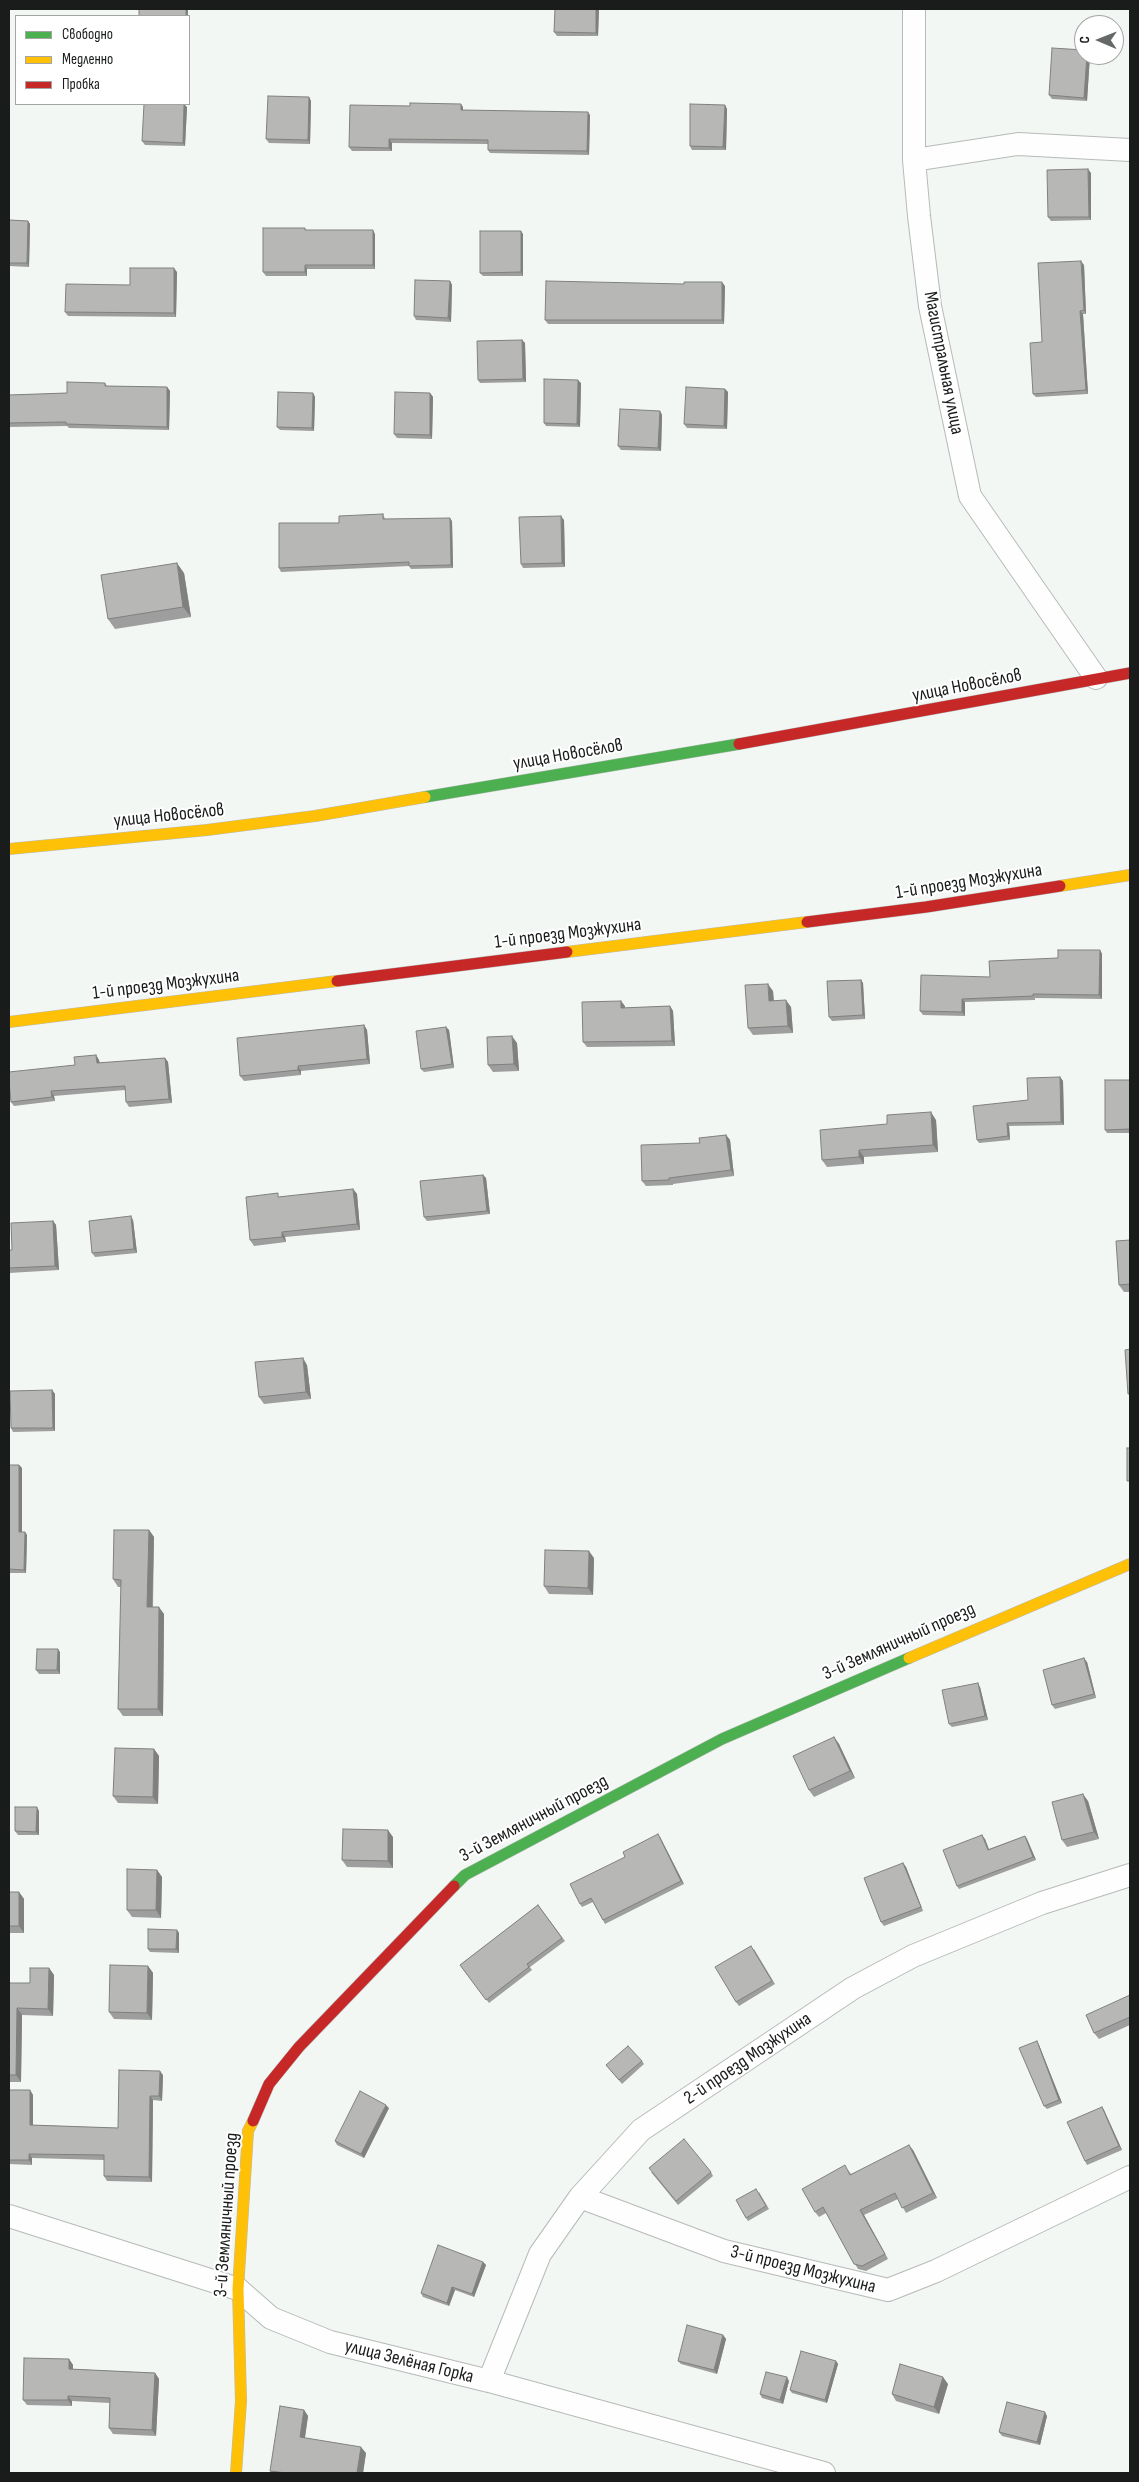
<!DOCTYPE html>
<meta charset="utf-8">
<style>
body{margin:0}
#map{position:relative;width:1139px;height:2482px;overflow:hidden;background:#f2f7f4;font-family:"Sofia Sans Condensed",sans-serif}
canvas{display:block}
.frame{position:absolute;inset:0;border:10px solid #191c1a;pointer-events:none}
.legend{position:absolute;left:15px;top:15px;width:175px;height:90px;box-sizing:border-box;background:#fff;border:1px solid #a3a4a3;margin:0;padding:6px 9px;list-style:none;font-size:15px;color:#191c1a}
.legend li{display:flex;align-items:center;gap:10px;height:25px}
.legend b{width:25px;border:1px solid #a3a4a3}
.north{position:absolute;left:1074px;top:15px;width:50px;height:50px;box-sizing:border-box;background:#fff;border:1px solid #a3a4a3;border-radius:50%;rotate:271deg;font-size:14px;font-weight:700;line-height:20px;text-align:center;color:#191c1a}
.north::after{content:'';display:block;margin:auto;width:18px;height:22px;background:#656966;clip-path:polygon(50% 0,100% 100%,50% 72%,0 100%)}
</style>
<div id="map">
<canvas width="1139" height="2482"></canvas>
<div class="frame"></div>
<ul class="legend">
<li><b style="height:6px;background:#4caf50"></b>Свободно</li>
<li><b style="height:6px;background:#ffc107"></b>Медленно</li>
<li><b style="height:6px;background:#c62828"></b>Пробка</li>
</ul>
<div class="north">С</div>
</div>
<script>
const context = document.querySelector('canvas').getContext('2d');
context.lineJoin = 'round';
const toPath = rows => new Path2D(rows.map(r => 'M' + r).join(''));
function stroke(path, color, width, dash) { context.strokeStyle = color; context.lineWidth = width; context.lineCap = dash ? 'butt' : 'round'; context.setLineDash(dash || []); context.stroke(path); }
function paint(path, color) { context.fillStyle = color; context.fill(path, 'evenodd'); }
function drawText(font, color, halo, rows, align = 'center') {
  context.font = font + ' "Sofia Sans Condensed",sans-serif'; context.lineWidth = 4; context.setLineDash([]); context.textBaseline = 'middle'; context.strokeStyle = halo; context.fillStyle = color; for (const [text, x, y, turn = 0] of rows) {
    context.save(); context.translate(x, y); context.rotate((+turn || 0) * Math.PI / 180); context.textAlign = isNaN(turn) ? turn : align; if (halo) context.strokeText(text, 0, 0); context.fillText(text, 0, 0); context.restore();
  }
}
const street = toPath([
 [914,9,914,160,919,216,930,306,970,496,1096,678],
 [914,160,1018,144,1130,150],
 [580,2197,724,2251,888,2290,936,2271,1130,2177],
 [9,2216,238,2289,271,2318,330,2342,489,2381,824,2473],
 [489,2381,540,2254,580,2197,641,2130,853,1988,913,1956,1042,1903,1130,1875]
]);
const fast = toPath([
 [425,797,739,744],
 [454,1886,465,1875,722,1739,909,1658]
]);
const slow = toPath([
 [9,849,207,830,315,816,425,797],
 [1060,886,1130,875],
 [567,952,807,922],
 [9,1022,337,981],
 [909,1658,1130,1564],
 [236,2473,241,2401,238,2289,248,2131,253,2121]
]);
const jam = toPath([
 [739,744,1130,673],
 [807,922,926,907,1060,886],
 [337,981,567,952],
 [253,2121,269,2084,299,2047,454,1886]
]);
const wall = toPath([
 [555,9,599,9,598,36,557,36,554,32],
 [1084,55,1090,55,1087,101,1052,99,1049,95],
 [309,97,311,101,310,144,269,143,266,139],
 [725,105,727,109,726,150,692,150,690,146],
 [187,107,185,146,145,145,142,141],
 [463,107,463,110,590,115,589,155,490,153,488,150,488,144,392,143,392,151,352,151,349,147],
 [1091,173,1091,220,1051,221,1048,217],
 [9,220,28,221,30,224,29,267,9,266],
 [305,228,306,230,375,234,375,269,307,269,307,276,266,276,263,272],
 [523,234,523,276,483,276,480,273],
 [1084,265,1086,314,1083,314,1088,394,1036,397,1033,394,1042,342],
 [177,272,176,317,68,316,65,312,130,285],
 [450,281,452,285,451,322,416,320,414,316],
 [725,286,724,324,548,324,545,320],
 [522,340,525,343,526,382,480,383,478,380],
 [105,383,107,386,167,387,170,391,169,430,69,428,67,426,9,427,9,395,67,393],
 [581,383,580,427,546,426,544,423],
 [725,389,728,392,727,429,687,428,684,424],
 [313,393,315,397,314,431,280,430,277,427],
 [430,393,433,397,432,439,397,438,394,434],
 [660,411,662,415,661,451,621,450,618,446],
 [383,514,385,519,452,521,453,568,411,569,409,566,281,572,279,568,339,523],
 [564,520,565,567,523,568,521,564],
 [184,573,191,617,115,629,108,619],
 [1100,950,1102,954,1102,999,1035,998,1035,1000,965,1002,965,1016,923,1015,920,1011,990,977,1058,958],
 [861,980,863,983,865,1019,832,1021,829,1017],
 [773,991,774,1001,791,1007,793,1033,753,1035,748,1028],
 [625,1006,625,1008,670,1006,673,1011,675,1046,587,1047,583,1042],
 [364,1025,367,1030,370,1064,301,1071,301,1075,244,1081,240,1076],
 [446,1027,449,1030,454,1068,424,1072,421,1069],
 [517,1043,519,1071,493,1072,488,1065],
 [96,1055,99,1060,100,1063,165,1058,168,1062,172,1103,129,1107,126,1102,125,1090,54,1096,55,1101,14,1106,11,1102,75,1065],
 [1060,1077,1063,1081,1064,1125,1009,1126,1010,1140,979,1143,977,1140,1028,1100],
 [1130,1080,1130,1133,1107,1133,1105,1130],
 [936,1120,938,1152,864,1157,864,1164,827,1167,822,1160],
 [726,1135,730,1140,734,1176,673,1184,673,1185,646,1186,642,1181,700,1143],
 [483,1175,486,1178,490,1214,427,1221,424,1217],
 [353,1189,357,1194,360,1230,285,1237,286,1242,254,1246,250,1240,280,1197],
 [133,1220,137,1253,95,1257,92,1253],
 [53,1221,56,1225,59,1270,9,1273,9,1250,12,1250],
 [1130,1240,1130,1292,1124,1292,1119,1285],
 [307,1365,311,1399,264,1404,259,1397],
 [52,1390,55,1394,55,1431,13,1432,11,1428],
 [9,1465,19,1465,22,1468,22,1532,25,1532,27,1535,26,1573,9,1573],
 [149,1530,154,1537,153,1607,164,1614,163,1716,123,1716,118,1709,121,1587,118,1587,113,1579],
 [594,1558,593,1595,549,1594,544,1586],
 [60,1652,60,1674,39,1674,36,1670],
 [1087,1662,1096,1698,1055,1709,1052,1705],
 [980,1687,988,1720,952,1727,949,1724],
 [834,1737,839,1744,855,1778,814,1797,809,1790],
 [154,1749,159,1756,158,1804,118,1803,113,1796],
 [1088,1801,1099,1839,1067,1847,1062,1840],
 [39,1811,39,1835,18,1835,15,1831],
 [1025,1836,1027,1839,1036,1860,959,1889,957,1886,985,1839,989,1849],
 [393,1837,393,1868,347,1867,342,1860],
 [660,1837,684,1884,605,1924,593,1902,582,1907,580,1904,625,1857],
 [903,1863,906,1867,923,1911,884,1926,881,1922],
 [157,1870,162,1877,161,1918,132,1917,127,1910],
 [9,1892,19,1892,24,1899,24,1933,9,1933],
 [538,1905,565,1941,530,1967,532,1970,489,2003,460,1965],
 [177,1930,179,1933,179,1953,150,1952,148,1949],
 [754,1949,775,1984,739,2006,736,2002],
 [148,1966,153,1973,152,2020,114,2019,109,2012],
 [49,1968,54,1975,53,2016,22,2015,21,2082,9,2082,9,1983,30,1983],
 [1130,1995,1130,2025,1099,2039,1094,2033],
 [1037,2041,1039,2045,1062,2103,1047,2109,1044,2106],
 [642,2061,644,2064,622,2084,606,2065],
 [163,2075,162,2101,153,2100,152,2182,107,2181,104,2176,104,2160,32,2158,32,2165,9,2164,9,2090,30,2090,33,2095,33,2125,118,2128],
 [1102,2107,1104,2110,1122,2150,1087,2165,1085,2161],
 [389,2108,364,2158,337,2145,335,2141],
 [913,2150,937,2198,906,2213,898,2199,864,2215,888,2259,866,2271,858,2269,826,2213,819,2217,815,2212,848,2170,851,2174],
 [651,2172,711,2172,713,2176,678,2205],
 [759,2192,769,2209,748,2221,746,2218],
 [483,2262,486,2265,474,2297,455,2290,449,2306,423,2297,421,2293],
 [723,2335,726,2339,717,2374,681,2364,678,2361],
 [69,2359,73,2365,73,2369,155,2373,159,2379,156,2436,113,2434,109,2428,110,2403,72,2401,72,2406,27,2405,23,2400],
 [836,2361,838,2364,827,2403,792,2393,790,2390],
 [789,2381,783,2404,762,2398,760,2394],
 [948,2384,939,2414,896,2401,892,2394],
 [304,2410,308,2416,305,2438,366,2453,363,2473,271,2473,270,2471],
 [1047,2416,1040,2445,1002,2436,999,2432]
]);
const shadedWall = toPath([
 [186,9,188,9,188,16,186,16],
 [596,9,599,9,598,36,596,33],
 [1087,55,1090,55,1087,101,1084,98],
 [309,97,311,101,310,144,308,140],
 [184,104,187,107,185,146,183,143],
 [461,104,463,107,463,114,461,110],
 [725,105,727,109,726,150,723,147],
 [588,112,590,115,589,155,587,151],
 [389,139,392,143,392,151,389,148],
 [1088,169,1091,173,1091,220,1089,217],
 [28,221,30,224,29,267,27,263],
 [373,230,375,234,375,269,373,265],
 [521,231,523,234,523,276,521,272],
 [1081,261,1084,265,1086,314,1084,310],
 [305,265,307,269,307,276,305,272],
 [174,268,177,272,176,317,174,313],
 [450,281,452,285,451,322,448,318],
 [722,282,725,286,724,324,722,320],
 [1080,311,1083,314,1088,394,1086,390],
 [522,340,525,343,526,382,523,379],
 [578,380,581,383,580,427,577,424],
 [167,387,170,391,169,430,167,427],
 [725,389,728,392,727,429,724,426],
 [313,393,315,397,314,431,312,428],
 [430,393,433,397,432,439,430,435],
 [660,411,662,415,661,451,658,448],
 [561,516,564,520,565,567,562,563],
 [450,518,452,521,453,568,451,565],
 [177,563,184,573,191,617,183,607],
 [1100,950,1102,954,1102,999,1099,995],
 [861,980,863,983,865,1019,863,1015],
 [768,984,773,991,774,1008,769,1001],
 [962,999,965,1002,965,1016,962,1012],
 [786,1000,791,1007,793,1033,788,1026],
 [621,1001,625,1006,625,1013,621,1008],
 [670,1006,673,1011,675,1046,672,1041],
 [364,1025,367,1030,370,1064,367,1059],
 [446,1027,449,1030,454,1068,452,1064],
 [512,1036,517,1043,519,1071,514,1064],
 [96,1055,99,1060,100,1067,97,1063],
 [165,1058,168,1062,172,1103,169,1099],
 [298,1066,301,1071,301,1075,298,1070],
 [1060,1077,1063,1081,1064,1125,1061,1122],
 [51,1091,54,1096,55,1101,52,1097],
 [931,1112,936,1120,938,1152,933,1145],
 [1007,1123,1009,1126,1010,1140,1008,1136],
 [726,1135,730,1140,734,1176,731,1170],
 [859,1150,864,1157,864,1164,859,1157],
 [483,1175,486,1178,490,1214,487,1211],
 [353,1189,357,1194,360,1230,357,1224],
 [131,1216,133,1220,137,1253,134,1249],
 [53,1221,56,1225,59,1270,55,1266],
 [282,1232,285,1237,286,1242,282,1237],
 [303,1358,307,1365,311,1399,306,1392],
 [52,1390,55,1394,55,1431,53,1428],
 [19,1465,22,1468,22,1535,19,1532],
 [149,1530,154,1537,152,1614,147,1607],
 [25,1532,27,1535,26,1573,24,1570],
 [589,1551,594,1558,593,1595,588,1588],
 [159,1607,164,1614,163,1716,158,1709],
 [58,1649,60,1652,60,1674,57,1670],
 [1084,1658,1087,1662,1096,1698,1094,1694],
 [978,1683,980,1687,988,1720,985,1716],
 [834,1737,839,1744,855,1778,850,1771],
 [154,1749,159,1756,158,1804,153,1797],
 [1083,1794,1088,1801,1099,1839,1094,1832],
 [37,1807,39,1811,39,1835,36,1832],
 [388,1830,393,1837,393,1868,388,1861],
 [658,1834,660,1837,684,1884,681,1881],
 [982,1835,985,1839,990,1853,988,1850],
 [1025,1836,1027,1839,1036,1860,1033,1857],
 [903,1863,906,1867,923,1911,921,1907],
 [157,1870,162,1877,161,1918,156,1910],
 [19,1892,24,1899,24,1933,19,1926],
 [177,1930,179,1933,179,1953,176,1949],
 [148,1966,153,1973,152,2020,147,2013],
 [49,1968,54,1975,53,2016,48,2009],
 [17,2008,22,2015,21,2082,16,2075],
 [1037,2041,1039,2045,1062,2103,1059,2100],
 [160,2071,163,2075,162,2101,159,2096],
 [30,2090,33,2095,33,2130,30,2125],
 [150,2096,153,2100,152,2182,149,2177],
 [386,2105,389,2108,364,2158,361,2154],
 [1102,2107,1104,2110,1122,2150,1119,2146],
 [909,2145,913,2150,937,2198,933,2193],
 [29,2154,32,2158,32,2165,29,2160],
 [860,2210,864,2215,888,2259,885,2254],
 [483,2262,486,2265,474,2297,472,2294],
 [452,2287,455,2290,449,2306,447,2303],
 [723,2335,726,2339,717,2374,714,2370],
 [69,2359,73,2365,73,2375,69,2369],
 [836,2361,838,2364,827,2403,825,2400],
 [155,2373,159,2379,156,2436,152,2430],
 [787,2377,789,2381,783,2404,780,2400],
 [943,2377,948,2384,939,2414,934,2407],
 [68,2396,72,2401,72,2406,68,2400],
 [304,2410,308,2416,304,2443,300,2437],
 [1045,2412,1047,2416,1040,2445,1037,2442],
 [361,2447,366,2453,363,2473,357,2473]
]);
const building = toPath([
 [139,9,186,9,186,16,139,16,139,9],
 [555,9,596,9,596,33,554,32,555,9],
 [1052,48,1084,50,1084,55,1087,55,1084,98,1049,95,1052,48],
 [268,96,309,97,308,140,266,139,268,96],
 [410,103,461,104,461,110,588,112,587,151,488,150,488,140,389,139,389,148,349,147,350,105,410,106,410,103],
 [144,104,184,104,183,143,142,141,144,104],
 [690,104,725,105,723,147,690,146,690,104],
 [1088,169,1089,217,1048,217,1047,170,1088,169],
 [9,220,28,221,27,263,9,263,9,220],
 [263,228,305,228,305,230,373,230,373,265,305,265,305,272,263,272,263,228],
 [480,231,521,231,521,272,480,273,480,231],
 [1081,261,1084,310,1080,311,1086,390,1033,394,1030,343,1042,342,1038,263,1081,261],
 [130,268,174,268,174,313,65,312,66,284,130,285,130,268],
 [415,280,450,281,448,318,414,316,415,280],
 [546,281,684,284,684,282,722,282,722,320,545,320,546,281],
 [522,340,523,379,478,380,477,341,522,340],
 [544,379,578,380,577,424,544,423,544,379],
 [67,382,105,383,105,386,167,387,167,427,66,424,66,422,9,423,9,395,67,393,67,382],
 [686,387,725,389,724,426,684,424,686,387],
 [278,392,313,393,312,428,277,427,278,392],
 [395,392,430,393,430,435,394,434,395,392],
 [620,409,660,411,658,448,618,446,620,409],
 [383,514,383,519,450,518,451,565,409,566,409,562,279,568,279,523,339,523,339,516,383,514],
 [561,516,562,563,521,564,519,517,561,516],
 [177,563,183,607,108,619,101,575,177,563],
 [1058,950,1100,950,1099,995,1033,994,1033,996,962,999,962,1012,920,1011,921,975,990,977,989,961,1058,958,1058,950],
 [861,980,863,1015,829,1017,827,981,861,980],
 [768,984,769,1001,786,1000,788,1026,748,1028,745,985,768,984],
 [621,1001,621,1008,670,1006,672,1041,583,1042,582,1002,621,1001],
 [364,1025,367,1059,298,1066,298,1070,240,1076,237,1038,364,1025],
 [446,1027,452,1064,421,1069,416,1031,446,1027],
 [512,1036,514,1064,488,1065,487,1037,512,1036],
 [96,1055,97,1063,165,1058,169,1099,126,1102,125,1086,51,1091,52,1097,11,1102,9,1082,9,1072,75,1065,74,1057,96,1055],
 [1060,1077,1061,1122,1007,1123,1008,1136,977,1140,973,1106,1028,1100,1027,1078,1060,1077],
 [1105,1080,1130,1080,1130,1129,1105,1130,1105,1080],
 [931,1112,933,1145,859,1150,859,1157,822,1160,820,1130,887,1124,887,1115,931,1112],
 [726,1135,731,1170,669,1178,669,1180,642,1181,641,1145,700,1143,699,1138,726,1135],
 [483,1175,487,1211,424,1217,420,1181,483,1175],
 [353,1189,357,1224,282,1232,282,1237,250,1240,246,1197,278,1193,278,1197,353,1189],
 [131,1216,134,1249,92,1253,89,1221,131,1216],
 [53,1221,55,1266,9,1268,9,1250,12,1250,11,1223,53,1221],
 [1130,1240,1130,1284,1119,1285,1116,1241,1130,1240],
 [1130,1349,1130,1394,1128,1394,1125,1350,1130,1349],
 [303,1358,306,1392,259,1397,255,1362,303,1358],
 [52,1390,53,1428,11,1428,10,1391,52,1390],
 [1127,1448,1130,1448,1130,1481,1127,1481,1127,1448],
 [9,1465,19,1465,19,1532,25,1532,24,1570,9,1569,9,1465],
 [114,1530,149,1530,147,1607,159,1607,158,1709,118,1709,121,1580,113,1579,114,1530],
 [545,1550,589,1551,588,1588,544,1586,545,1550],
 [37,1649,58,1649,57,1670,36,1670,37,1649],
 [1084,1658,1094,1694,1052,1705,1043,1670,1084,1658],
 [978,1683,985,1716,949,1724,942,1690,978,1683],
 [834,1737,850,1771,809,1790,793,1756,834,1737],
 [115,1748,154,1749,153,1797,113,1796,115,1748],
 [1083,1794,1094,1832,1062,1840,1052,1802,1083,1794],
 [15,1807,37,1807,36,1832,15,1831,15,1807],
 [343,1829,388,1830,388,1861,342,1860,343,1829],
 [658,1834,681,1881,603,1920,591,1898,580,1904,570,1884,625,1857,623,1852,658,1834],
 [982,1835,988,1850,1025,1836,1033,1857,957,1886,943,1850,982,1835],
 [903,1863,921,1907,881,1922,864,1878,903,1863],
 [127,1869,157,1870,156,1910,127,1910,127,1869],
 [9,1892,19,1892,19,1926,9,1926,9,1892],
 [538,1905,562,1938,527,1964,529,1967,486,2000,460,1965,538,1905],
 [148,1929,177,1930,176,1949,148,1949,148,1929],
 [751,1946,772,1981,736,2002,715,1967,751,1946],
 [110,1965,148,1966,147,2013,109,2012,110,1965],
 [30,1968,49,1968,48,2009,17,2008,16,2075,9,2075,9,1983,30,1983,30,1968],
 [1130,1995,1130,2017,1094,2033,1086,2015,1130,1995],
 [1037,2041,1059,2100,1044,2106,1019,2048,1037,2041],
 [628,2046,642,2061,619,2080,606,2065,628,2046],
 [119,2070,160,2071,159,2096,150,2096,149,2177,104,2176,104,2155,29,2154,29,2160,9,2160,9,2090,30,2090,30,2125,118,2128,119,2070],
 [360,2091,386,2105,361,2154,335,2141,360,2091],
 [1102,2107,1119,2146,1085,2161,1067,2122,1102,2107],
 [684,2139,711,2172,676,2201,649,2168,684,2139],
 [909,2145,933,2193,902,2208,895,2193,860,2210,885,2254,862,2266,854,2264,823,2207,815,2212,802,2189,845,2165,850,2175,909,2145],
 [756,2189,766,2206,746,2218,736,2200,756,2189],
 [438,2245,483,2262,472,2294,452,2287,447,2303,421,2293,438,2245],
 [687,2325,723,2335,714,2370,678,2361,687,2325],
 [801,2351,836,2361,825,2400,790,2390,801,2351],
 [24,2358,69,2359,69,2369,155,2373,152,2430,109,2428,110,2398,68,2396,68,2400,23,2400,24,2358],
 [900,2364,943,2377,934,2407,892,2394,900,2364],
 [766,2372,787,2377,780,2400,760,2394,766,2372],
 [1007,2402,1045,2412,1037,2442,999,2432,1007,2402],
 [280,2406,304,2410,300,2437,361,2447,357,2473,286,2473,270,2471,280,2406]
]);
const streetNames = [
 ["Магистральная улица",943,363,79],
 ["улица Новосёлов",967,686,-11],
 ["улица Новосёлов",568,755,-10],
 ["улица Новосёлов",169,816,-6],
 ["1-й проезд Мозжухина",969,882,-9],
 ["1-й проезд Мозжухина",568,934,-7],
 ["1-й проезд Мозжухина",166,985,-7],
 ["3-й Земляничный проезд",899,1642,-24],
 ["3-й Земляничный проезд",534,1819,-28],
 ["2-й проезд Мозжухина",748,2059,-34],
 ["3-й Земляничный проезд",227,2215,-86],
 ["3-й проезд Мозжухина",803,2270,14],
 ["улица Зелёная Горка",409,2362,14]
];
stroke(street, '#b7bab8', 24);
stroke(fast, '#b7bab8', 12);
stroke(slow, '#b7bab8', 12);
stroke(jam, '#b7bab8', 12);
stroke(street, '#fdfefd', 22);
stroke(fast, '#4caf50', 11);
stroke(slow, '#ffc107', 11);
stroke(jam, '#c62828', 11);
paint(wall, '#9d9e9d');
paint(shadedWall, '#80817f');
paint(building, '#b7b8b6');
stroke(building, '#80817f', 1);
drawText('19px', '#191c1a', '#fff', streetNames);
</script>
